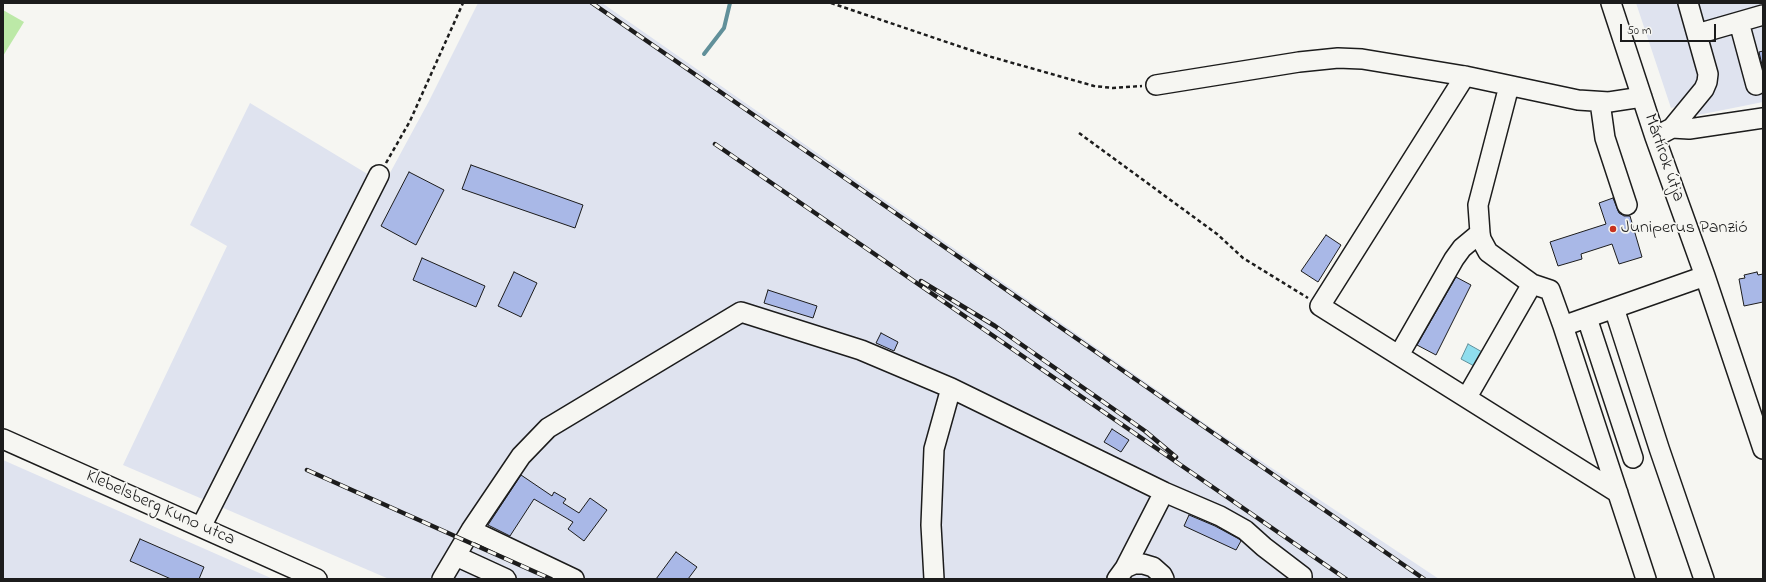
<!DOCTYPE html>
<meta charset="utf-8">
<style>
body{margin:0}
#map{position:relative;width:1766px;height:582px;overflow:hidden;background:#f6f6f2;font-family:"Indie Flower",sans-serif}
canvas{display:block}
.frame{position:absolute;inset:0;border:4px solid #1c1c1c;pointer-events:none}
.scale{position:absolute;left:1620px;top:24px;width:96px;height:18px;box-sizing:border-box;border:2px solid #1c1c1c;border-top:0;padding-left:5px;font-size:12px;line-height:14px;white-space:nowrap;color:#1c1c1c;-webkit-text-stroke:3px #f6f6f2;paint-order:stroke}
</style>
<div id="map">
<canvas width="1766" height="582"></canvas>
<div class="frame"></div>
<div class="scale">50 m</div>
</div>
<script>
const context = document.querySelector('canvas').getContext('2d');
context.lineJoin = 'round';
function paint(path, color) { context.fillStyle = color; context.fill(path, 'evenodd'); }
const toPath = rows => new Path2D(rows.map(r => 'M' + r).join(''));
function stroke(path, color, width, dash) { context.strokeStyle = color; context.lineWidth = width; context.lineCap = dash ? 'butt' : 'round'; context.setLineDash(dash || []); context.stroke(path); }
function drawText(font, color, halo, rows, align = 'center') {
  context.font = font + ' "Indie Flower",sans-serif'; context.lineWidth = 3.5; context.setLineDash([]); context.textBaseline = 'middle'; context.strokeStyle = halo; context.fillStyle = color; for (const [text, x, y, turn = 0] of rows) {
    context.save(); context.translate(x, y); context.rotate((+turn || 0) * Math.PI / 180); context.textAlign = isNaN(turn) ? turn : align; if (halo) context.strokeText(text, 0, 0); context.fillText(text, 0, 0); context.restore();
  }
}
const built = toPath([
 [478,3,602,3,1213,429,1439,579,389,579,123,465,227,246,190,225,250,103,384,184,429,101],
 [1636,3,1763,3,1763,102,1698,115,1679,106,1671,108],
 [3,460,273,579,3,579]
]);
const green = toPath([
 [3,10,24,22,3,56]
]);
const water = toPath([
 [1468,344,1484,353,1476,367,1461,359,1468,344]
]);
const stream = toPath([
 [704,54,724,28,730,3]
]);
const building = toPath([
 [1763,51,1763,69,1759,52,1763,51],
 [471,165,583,205,575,228,462,189,471,165],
 [409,172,444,190,416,245,381,226,409,172],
 [1613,198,1619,213,1624,216,1630,216,1642,257,1619,264,1612,244,1581,254,1582,259,1558,266,1550,242,1606,224,1599,203,1613,198],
 [1326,235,1341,245,1318,282,1301,271,1326,235],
 [422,258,485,286,476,307,413,280,422,258],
 [514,272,537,283,521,317,498,306,514,272],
 [1757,272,1758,275,1763,274,1763,302,1744,306,1739,279,1745,278,1744,275,1757,272],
 [1456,277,1471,285,1436,355,1417,345,1456,277],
 [768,290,817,306,813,318,764,303,768,290],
 [881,333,898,342,894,351,876,343,881,333],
 [1112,429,1129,440,1121,452,1104,442,1112,429],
 [521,475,552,496,554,492,566,499,563,503,579,513,590,498,607,510,584,541,568,529,573,522,534,499,510,536,488,525,521,475],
 [1189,515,1215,526,1239,539,1241,541,1236,550,1184,526,1189,515],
 [140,539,204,567,199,579,171,579,130,561,140,539],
 [676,552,697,567,688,579,656,579,676,552]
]);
const path = toPath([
 [831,3,988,56,1094,86,1113,88,1142,86],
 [1079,133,1217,234,1243,258,1308,298],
 [386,163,410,121,463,3]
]);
const minor = toPath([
 [1611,3,1655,137,1705,276,1763,449],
 [1739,22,1756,85],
 [1697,34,1763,15],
 [1465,76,1320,306,1618,493],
 [1156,85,1299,62,1338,58,1362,59,1465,76,1578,100,1609,102,1642,97],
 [1509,86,1478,205,1480,233,1481,239,1488,252,1532,284],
 [1600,102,1605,138,1627,205],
 [1672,128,1689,129,1763,118],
 [1655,137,1672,128,1704,89,1707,82,1708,74,1688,3],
 [1614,308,1659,448,1704,579],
 [1587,318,1633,458],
 [1563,326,1705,276],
 [1399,355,1454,259,1462,248,1480,233],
 [1467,397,1532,284,1550,290,1563,326,1646,579],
 [3,439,317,579],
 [201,527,379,175],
 [471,530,574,579],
 [456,556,506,579],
 [1125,568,1134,564,1143,564,1153,567,1162,575,1164,579],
 [442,579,471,530,521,456,548,428,741,312,861,350,951,388,1164,492,1220,516,1245,530,1264,547,1302,576,1302,579],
 [934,579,931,525,934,449,951,388],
 [1117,579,1125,568,1164,492]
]);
const rail = toPath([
 [592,3,1424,579],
 [715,144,1346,579],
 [921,281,995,326,1145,431,1176,457],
 [307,470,551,579]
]);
const markers = [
 [1613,229,4,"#c8321e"]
];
const streetNames = [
 ["Mártírok útja",1663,158,71],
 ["Klebelsberg Kuno utca",160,509,24]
];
const poiNames = [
 ["Juniperus Panzió",1621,229]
];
paint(built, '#dfe3ef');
paint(green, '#bce9a7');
paint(water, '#8fdeee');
stroke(water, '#61909a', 1);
stroke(stream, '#61909a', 4);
paint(building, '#a9b8e7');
stroke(building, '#1c1c1c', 1);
stroke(minor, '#1c1c1c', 22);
stroke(path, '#1c1c1c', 2.5, [4, 3]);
stroke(minor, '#f6f6f2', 19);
stroke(rail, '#1c1c1c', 4.5);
stroke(rail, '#f6f6f2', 3, [9]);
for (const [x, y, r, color] of markers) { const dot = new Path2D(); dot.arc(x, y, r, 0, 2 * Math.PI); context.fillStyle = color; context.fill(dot); stroke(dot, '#f6f6f2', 1.5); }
drawText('18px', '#1c1c1c', '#f6f6f2', streetNames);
drawText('18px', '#1c1c1c', '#f6f6f2', poiNames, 'left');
</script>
